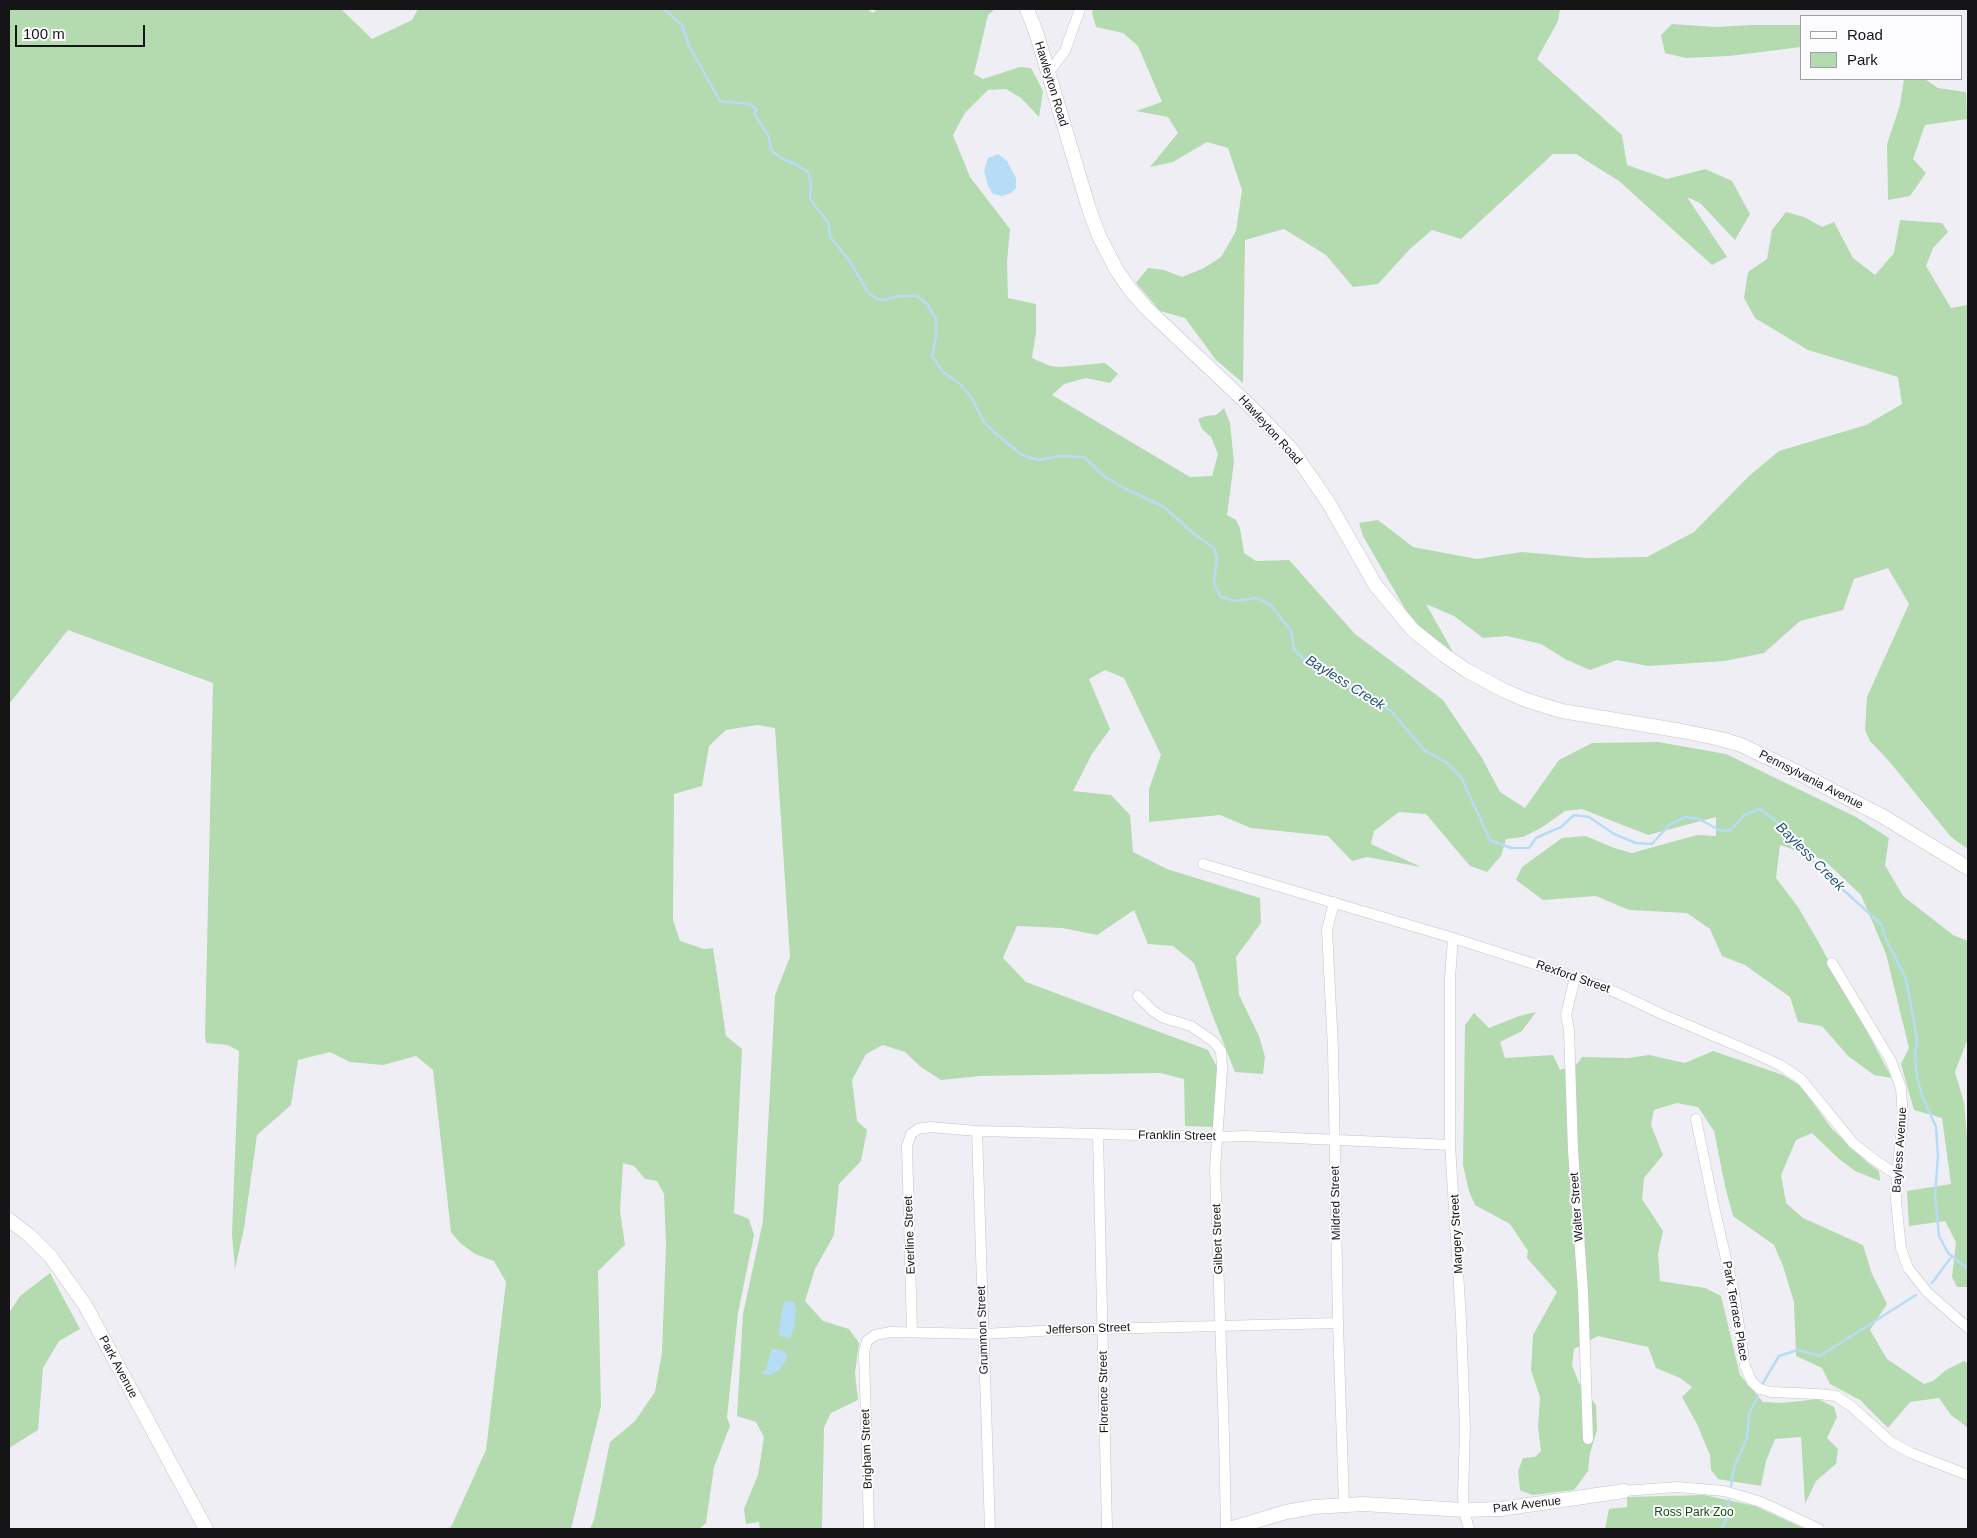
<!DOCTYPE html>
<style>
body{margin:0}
#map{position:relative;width:1977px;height:1538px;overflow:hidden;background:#f0eef5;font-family:Arial,sans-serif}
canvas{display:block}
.frame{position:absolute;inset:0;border:10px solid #151517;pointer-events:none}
.legend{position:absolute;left:1800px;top:15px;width:162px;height:65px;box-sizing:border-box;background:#fdfcff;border:1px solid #a0a0a2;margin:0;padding:6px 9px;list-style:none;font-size:15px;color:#151517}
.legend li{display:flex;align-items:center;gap:10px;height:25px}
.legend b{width:25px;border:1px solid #a0a0a2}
.scale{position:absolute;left:15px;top:25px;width:130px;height:22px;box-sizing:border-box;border:2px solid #151517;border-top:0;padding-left:6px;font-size:15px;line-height:18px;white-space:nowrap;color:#151517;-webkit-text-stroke:4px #fdfcff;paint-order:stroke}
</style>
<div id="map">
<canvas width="1977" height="1538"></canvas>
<div class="frame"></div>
<ul class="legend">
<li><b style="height:6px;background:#fff"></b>Road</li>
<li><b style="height:14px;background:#b4dab0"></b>Park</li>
</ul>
<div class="scale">100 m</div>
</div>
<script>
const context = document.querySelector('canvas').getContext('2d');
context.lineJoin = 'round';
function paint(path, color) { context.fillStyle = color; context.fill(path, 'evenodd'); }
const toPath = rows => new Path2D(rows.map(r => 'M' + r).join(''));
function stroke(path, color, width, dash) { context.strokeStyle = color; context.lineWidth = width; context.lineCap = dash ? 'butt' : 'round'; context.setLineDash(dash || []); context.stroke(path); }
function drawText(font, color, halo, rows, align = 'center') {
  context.font = font + ' Arial,sans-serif'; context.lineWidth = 4; context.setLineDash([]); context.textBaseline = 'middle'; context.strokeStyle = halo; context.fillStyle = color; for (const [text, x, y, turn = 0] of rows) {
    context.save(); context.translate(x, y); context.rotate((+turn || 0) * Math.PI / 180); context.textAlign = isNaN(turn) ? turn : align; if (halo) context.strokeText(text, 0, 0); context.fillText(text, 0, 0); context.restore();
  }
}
const green = toPath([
 [9,9,341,9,372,39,412,20,418,9,867,9,873,13,878,9,995,9,988,15,974,74,983,79,1020,67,1031,68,1043,91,1039,117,1021,98,1006,89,988,90,965,113,953,135,970,177,1010,229,1007,262,1008,298,1036,304,1036,332,1032,358,1050,366,1061,367,1105,363,1118,374,1110,383,1086,378,1064,384,1052,395,1190,477,1212,476,1218,454,1211,437,1202,429,1198,419,1206,416,1216,415,1224,408,1230,423,1234,462,1227,515,1236,520,1240,528,1244,553,1256,561,1289,560,1355,634,1443,700,1482,758,1500,792,1525,808,1559,760,1592,743,1658,742,1726,754,1856,817,1889,838,1885,865,1903,896,1953,935,1968,941,1968,1038,1955,1072,1964,1102,1968,1150,1968,1287,1957,1287,1952,1277,1956,1242,1945,1221,1909,1226,1907,1191,1951,1184,1942,1118,1914,1110,1901,1064,1909,1048,1886,954,1861,895,1824,860,1780,845,1776,878,1798,907,1819,943,1892,1078,1874,1075,1848,1056,1822,1026,1798,1022,1790,997,1745,965,1722,956,1710,929,1687,913,1629,910,1596,896,1543,900,1516,880,1522,867,1562,838,1586,836,1614,848,1632,853,1697,835,1716,836,1716,817,1648,835,1582,809,1565,811,1541,828,1523,837,1506,839,1501,856,1487,872,1470,866,1426,814,1399,812,1374,831,1371,844,1421,867,1367,857,1352,861,1328,836,1251,828,1220,815,1149,822,1149,789,1161,755,1124,678,1105,670,1089,679,1110,729,1092,754,1073,791,1111,795,1130,815,1133,852,1167,869,1260,898,1261,923,1236,957,1239,995,1259,1036,1265,1057,1263,1074,1235,1072,1212,1014,1194,963,1173,946,1148,944,1134,910,1097,935,1062,928,1017,926,1003,958,1026,982,1208,1050,1217,1067,1215,1127,1185,1126,1184,1079,1160,1073,980,1076,941,1080,921,1067,905,1052,883,1045,866,1054,852,1080,857,1121,867,1130,861,1161,839,1184,834,1235,815,1269,805,1301,823,1321,849,1329,859,1343,855,1373,858,1400,831,1413,824,1427,822,1529,760,1529,759,1522,746,1524,744,1509,758,1475,764,1437,756,1422,737,1416,743,1314,763,1221,775,995,790,957,775,728,757,725,726,730,709,746,702,786,674,794,673,920,680,941,704,949,713,948,726,1036,742,1049,734,1213,749,1219,754,1235,738,1313,727,1417,730,1426,714,1467,706,1523,699,1529,590,1529,594,1520,610,1442,635,1421,655,1392,662,1352,666,1245,664,1194,657,1181,645,1179,634,1166,623,1163,620,1211,625,1245,598,1271,601,1406,571,1529,446,1529,451,1527,486,1450,506,1282,494,1261,475,1254,460,1243,451,1232,433,1070,416,1056,383,1065,350,1062,330,1052,298,1060,291,1105,257,1135,244,1228,235,1269,232,1234,239,1051,228,1045,206,1043,205,1035,213,683,68,630,9,704],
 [772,1349,771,1375,762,1373,766,1370],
 [1093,9,1560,9,1558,21,1537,59,1622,135,1627,165,1667,179,1705,169,1732,181,1750,214,1735,240,1700,203,1687,197,1727,257,1712,265,1619,181,1576,154,1553,154,1461,239,1432,230,1410,249,1378,284,1353,287,1326,255,1284,229,1245,240,1243,383,1216,360,1185,318,1160,311,1136,283,1148,268,1164,270,1182,277,1204,268,1221,257,1236,231,1242,190,1228,148,1207,142,1173,162,1150,167,1178,133,1168,117,1136,111,1162,102,1138,46,1123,33,1096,27,1092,13],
 [1672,24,1716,27,1751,25,1801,25,1801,47,1729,56,1686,58,1665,53,1661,35],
 [1904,79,1925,79,1938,88,1966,92,1967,119,1925,125,1913,159,1926,173,1910,196,1888,200,1887,144,1900,105],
 [1786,212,1804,217,1822,227,1834,222,1853,258,1875,275,1894,253,1900,220,1942,223,1948,232,1933,248,1926,266,1951,308,1968,305,1968,849,1951,837,1889,761,1870,741,1865,730,1867,697,1909,604,1888,568,1854,579,1843,610,1800,621,1764,653,1725,661,1648,666,1617,660,1590,670,1565,659,1541,644,1507,636,1483,638,1454,616,1426,604,1453,652,1412,621,1363,536,1359,523,1378,520,1413,547,1477,559,1522,552,1587,558,1647,557,1694,532,1749,476,1779,451,1866,425,1902,404,1898,377,1808,350,1755,318,1744,298,1748,272,1767,259,1772,230],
 [1536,1012,1522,1031,1500,1042,1505,1058,1553,1055,1560,1070,1577,1064,1582,1057,1628,1058,1649,1055,1685,1063,1713,1051,1783,1075,1801,1086,1832,1129,1867,1162,1879,1171,1880,1181,1855,1171,1839,1159,1812,1133,1796,1140,1781,1175,1786,1203,1803,1218,1863,1245,1872,1274,1887,1304,1870,1330,1887,1359,1924,1384,1933,1381,1946,1370,1964,1361,1968,1364,1968,1428,1951,1415,1939,1398,1910,1402,1888,1428,1860,1400,1830,1384,1822,1368,1796,1356,1794,1302,1783,1266,1774,1245,1733,1216,1725,1186,1714,1131,1698,1107,1677,1103,1654,1110,1651,1125,1663,1155,1644,1178,1642,1199,1663,1231,1658,1254,1660,1281,1705,1288,1721,1296,1740,1375,1763,1402,1782,1403,1818,1399,1834,1407,1837,1417,1827,1438,1838,1449,1836,1464,1816,1481,1805,1504,1801,1437,1775,1439,1766,1461,1761,1486,1718,1479,1711,1470,1710,1455,1697,1424,1682,1397,1692,1387,1680,1378,1656,1368,1648,1347,1598,1336,1574,1349,1572,1365,1579,1383,1596,1405,1597,1430,1590,1453,1588,1471,1574,1490,1532,1495,1520,1490,1518,1471,1523,1458,1535,1457,1541,1451,1538,1427,1540,1397,1531,1370,1533,1335,1557,1292,1527,1258,1528,1251,1510,1224,1475,1205,1469,1191,1463,1165,1465,1025,1474,1013,1489,1028,1519,1016],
 [50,1273,80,1329,59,1341,43,1368,38,1430,9,1448,9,1313,20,1296],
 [1704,1495,1755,1506,1805,1529,1605,1529,1609,1509,1627,1507,1627,1497]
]);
const water = toPath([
 [998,154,1007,161,1016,178,1016,188,1011,193,1002,196,993,194,988,186,984,171,988,158],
 [785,1301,794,1302,796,1311,794,1328,790,1338,782,1337,779,1333,781,1314],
 [772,1349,778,1349,787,1354,786,1361,779,1370,771,1375,762,1374,766,1370]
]);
const stream = toPath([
 [664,9,682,25,689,46,720,101,750,104,756,109,755,115,769,137,771,150,781,158,797,165,808,172,811,182,810,197,814,205,828,222,830,237,849,260,868,292,877,299,883,300,900,296,917,296,927,304,936,319,936,337,932,356,943,372,960,384,972,398,984,422,994,432,1022,455,1039,460,1061,456,1084,457,1105,477,1124,488,1164,507,1194,534,1214,548,1217,558,1214,583,1220,596,1234,601,1256,598,1271,605,1291,631,1294,649,1303,658,1335,679,1373,698,1392,712,1425,751,1446,762,1461,777,1490,840,1511,848,1529,848,1536,838,1561,827,1574,815,1589,817,1614,834,1636,843,1652,844,1670,824,1686,817,1699,819,1719,830,1727,831,1731,830,1744,815,1760,809,1771,817,1800,843,1818,867,1881,924,1886,939,1906,979,1917,1038,1915,1057,1917,1078,1923,1098,1936,1127,1938,1156,1935,1196,1939,1236,1948,1253,1968,1269],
 [1932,1283,1952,1256],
 [1763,1383,1779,1356,1798,1350,1820,1356,1916,1295],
 [1731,1486,1734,1468,1747,1438,1749,1414,1758,1396],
 [1722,1529,1727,1517,1729,1500]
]);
const street = toPath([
 [1048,73,1065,51,1080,9],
 [1203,864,1453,938,1575,977,1613,991,1664,1015,1754,1053,1780,1065,1801,1079,1853,1143,1872,1158,1897,1175],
 [1334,902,1327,930,1333,1049,1338,1323,1344,1504],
 [1453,938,1450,978,1450,1145,1461,1319,1465,1429,1463,1495,1464,1510,1469,1529],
 [1832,963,1891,1061,1901,1088,1903,1118,1897,1175,1896,1201,1901,1248,1908,1268,1928,1293,1968,1328],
 [1575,977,1566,1015,1569,1030,1573,1150,1583,1292,1588,1439],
 [1138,996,1153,1011,1164,1018,1191,1026,1214,1042,1221,1051,1222,1069,1215,1169,1224,1435,1226,1529],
 [1696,1119,1714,1207,1734,1293,1745,1366,1752,1382,1760,1389,1771,1392,1818,1394,1836,1396,1851,1406,1891,1442,1911,1453,1968,1475],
 [977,1131,990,1529],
 [1098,1134,1107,1529],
 [912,1332,907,1146,911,1134,918,1129,930,1127,977,1131,1217,1137,1247,1136,1450,1145],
 [1624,1491,1677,1487,1724,1491,1761,1502,1819,1529],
 [869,1529,864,1352,867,1341,875,1335,891,1332,983,1334,1058,1330,1338,1323]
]);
const secondary = toPath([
 [1027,9,1037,35,1089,209,1099,236,1116,269,1129,288,1146,308,1251,407,1292,450,1328,502,1376,586,1413,630,1444,655,1466,670,1503,690,1526,700,1562,711,1682,731,1721,739,1741,745,1783,765,1884,817,1968,868],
 [9,1220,29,1235,51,1257,85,1305,206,1529],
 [1229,1529,1286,1512,1314,1507,1363,1504,1464,1510,1501,1509,1624,1491]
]);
const streetNames = [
 ["Hawleyton Road",1051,84,73],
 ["Hawleyton Road",1270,430,48],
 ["Pennsylvania Avenue",1811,780,27],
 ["Rexford Street",1573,977,19],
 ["Franklin Street",1177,1136,1],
 ["Bayless Avenue",1900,1150,-86],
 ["Mildred Street",1336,1203,-91],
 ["Walter Street",1577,1207,-94],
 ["Margery Street",1457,1234,-93],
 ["Everline Street",910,1235,-92],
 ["Gilbert Street",1218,1239,-92],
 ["Park Terrace Place",1735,1311,80],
 ["Jefferson Street",1088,1329,-2],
 ["Grummon Street",983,1330,-92],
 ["Park Avenue",118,1367,62],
 ["Florence Street",1104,1392,-91],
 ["Brigham Street",867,1449,-92],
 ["Park Avenue",1527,1505,-7]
];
const parkNames = [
 ["Ross Park Zoo",1694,1513]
];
const waterNames = [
 ["Bayless Creek",1345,683,32],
 ["Bayless Creek",1810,857,45]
];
paint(green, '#b4dab0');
paint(water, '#b7ddf6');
stroke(stream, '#b7ddf6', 2.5);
stroke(street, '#c4c3c9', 11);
stroke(secondary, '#c4c3c9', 15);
stroke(street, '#fff', 10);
stroke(secondary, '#fff', 14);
drawText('12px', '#151517', '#fdfcff', streetNames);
drawText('12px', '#12530f', '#fdfcff', parkNames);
drawText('italic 14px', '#225571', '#fdfcff', waterNames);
</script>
